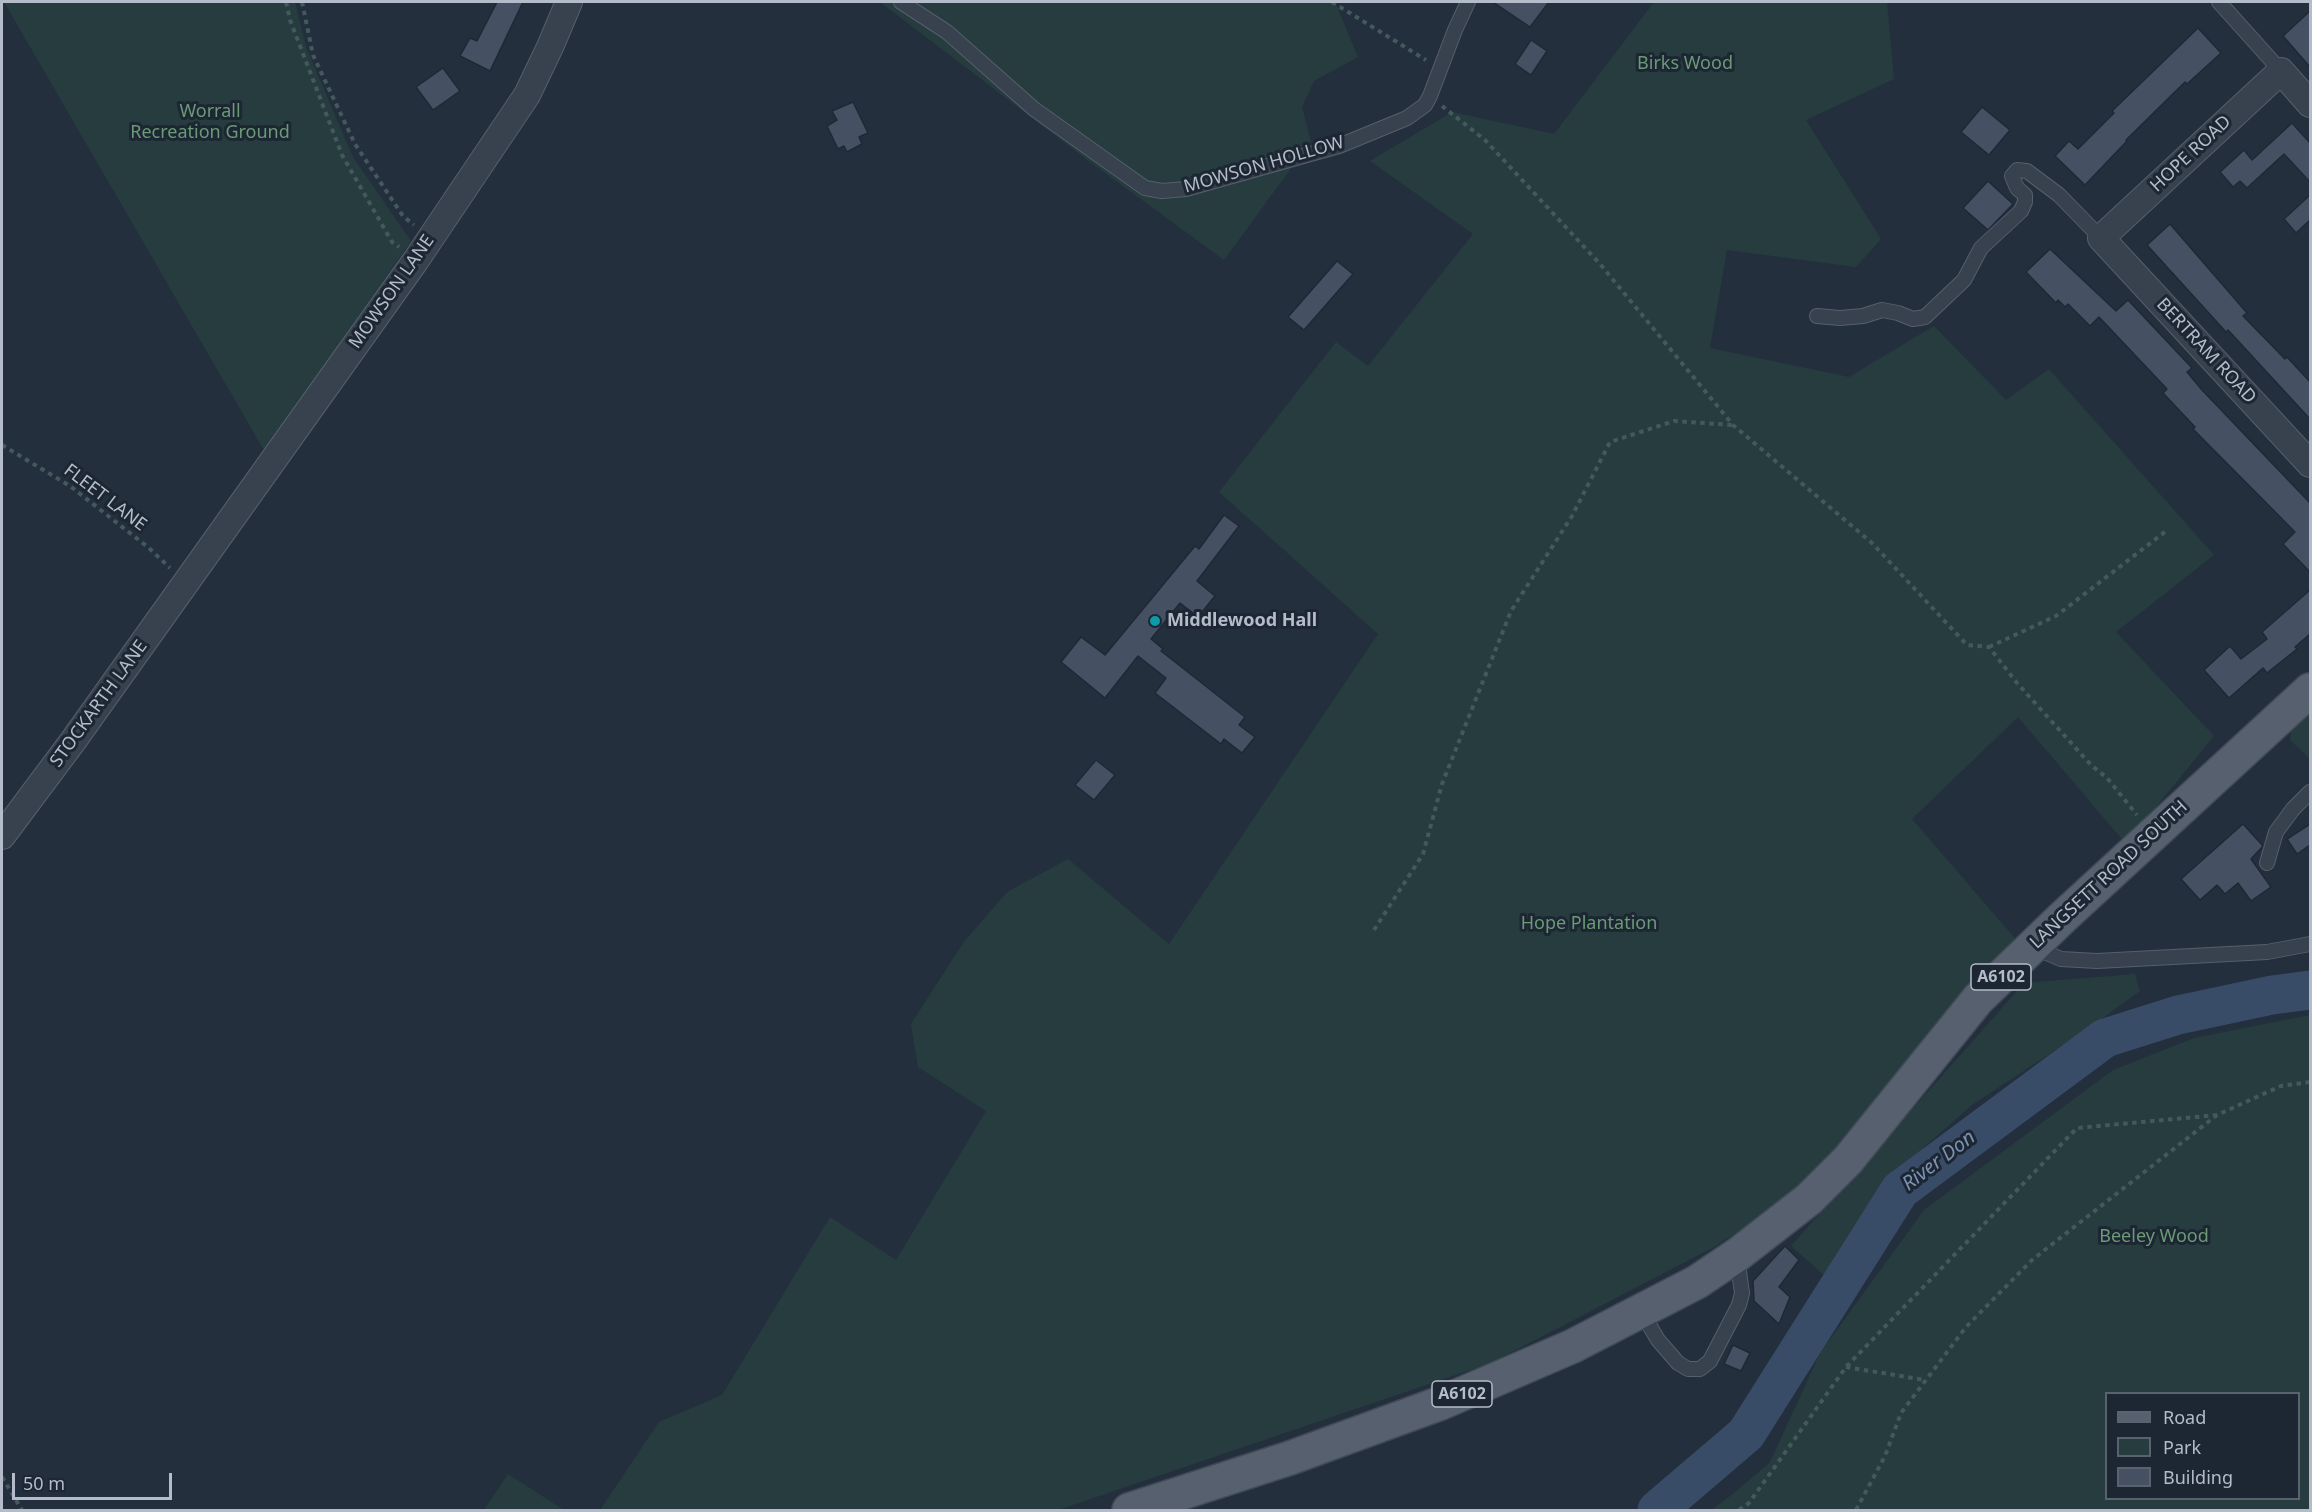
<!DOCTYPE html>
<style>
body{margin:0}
#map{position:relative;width:2312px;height:1512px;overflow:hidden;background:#242f3e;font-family:"Noto Sans",sans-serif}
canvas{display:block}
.frame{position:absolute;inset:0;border:3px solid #b4bcc9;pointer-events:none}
.legend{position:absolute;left:2105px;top:1392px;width:195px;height:108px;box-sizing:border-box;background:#1d2633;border:2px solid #59626f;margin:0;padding:8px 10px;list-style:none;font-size:18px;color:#b4bcc9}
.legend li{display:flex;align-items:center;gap:12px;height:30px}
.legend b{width:30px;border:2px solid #59626f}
.scale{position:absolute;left:12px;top:1473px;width:160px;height:27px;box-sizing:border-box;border:3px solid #b4bcc9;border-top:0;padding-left:8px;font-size:18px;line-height:21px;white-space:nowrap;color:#b4bcc9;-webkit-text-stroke:4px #1d2633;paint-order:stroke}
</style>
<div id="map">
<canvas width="2312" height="1512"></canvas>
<div class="frame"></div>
<ul class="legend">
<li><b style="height:8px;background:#56606e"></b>Road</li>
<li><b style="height:16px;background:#263c3f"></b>Park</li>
<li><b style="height:16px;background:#455162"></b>Building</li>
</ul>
<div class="scale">50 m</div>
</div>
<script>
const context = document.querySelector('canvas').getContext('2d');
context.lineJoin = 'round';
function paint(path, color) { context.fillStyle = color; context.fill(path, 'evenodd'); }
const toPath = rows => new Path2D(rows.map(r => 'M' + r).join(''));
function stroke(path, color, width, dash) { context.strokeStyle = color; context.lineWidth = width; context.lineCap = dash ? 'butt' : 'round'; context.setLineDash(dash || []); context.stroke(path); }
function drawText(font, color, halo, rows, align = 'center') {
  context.font = font + ' "Noto Sans",sans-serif'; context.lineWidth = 6; context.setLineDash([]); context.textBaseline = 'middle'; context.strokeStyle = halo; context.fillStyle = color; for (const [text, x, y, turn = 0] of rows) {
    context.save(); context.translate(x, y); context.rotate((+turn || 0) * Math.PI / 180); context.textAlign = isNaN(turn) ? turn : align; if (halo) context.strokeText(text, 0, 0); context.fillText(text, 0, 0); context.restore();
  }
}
const green = toPath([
 [4,2,295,2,306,47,353,157,411,241,265,452],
 [880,2,1335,2,1358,57,1314,81,1302,107,1311,141,1224,260,1086,159],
 [1654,2,1887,2,1894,79,1806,120,1881,239,1856,267,1727,250,1710,348,1849,377,1934,326,2006,400,2049,369,2214,555,2116,632,2214,736,2126,844,2018,717,1912,819,2019,943,1819,1178,1714,1247,1491,1363,1058,1510,600,1510,659,1422,722,1395,830,1217,896,1260,986,1111,918,1067,911,1024,963,943,1007,892,1068,859,1169,944,1378,634,1219,492,1336,342,1368,366,1473,234,1370,161,1452,112,1554,134],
 [2310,696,2310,759,2290,740,2293,713],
 [2135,974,2140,991,2089,1028,1972,1105,1890,1177,1826,1277,1791,1246,2024,983],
 [2310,1015,2310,1510,1711,1510,1734,1493,1770,1462,1820,1353,1924,1210,2113,1070,2194,1038],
 [2106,1394,2298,1394,2298,1498,2106,1498],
 [508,1474,564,1510,484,1510]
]);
const river = toPath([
 [1657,1510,1746,1434,1900,1190,2105,1038,2178,1015,2272,995,2310,990]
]);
const building = toPath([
 [497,2,523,2,490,71,460,56,470,38,477,41,497,2],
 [1493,2,1549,2,1530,27,1493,2],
 [2310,11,2310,67,2283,36,2310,11],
 [2198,28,2221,53,2187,84,2185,82,2126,140,2127,141,2085,185,2055,156,2069,141,2078,149,2114,113,2112,111,2198,28],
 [1531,40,1547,51,1531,75,1515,64,1531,40],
 [443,68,460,91,433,110,416,87,443,68],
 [853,102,868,133,859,137,862,144,847,152,844,146,838,149,827,126,837,120,832,111,853,102],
 [1982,107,2010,130,1989,155,1961,132,1982,107],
 [2292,123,2310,143,2310,182,2284,154,2247,188,2240,181,2233,187,2220,172,2244,150,2252,160,2292,123],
 [1988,181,2013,204,1988,230,1963,208,1988,181],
 [2310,195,2310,220,2296,233,2284,219,2310,195],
 [2170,224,2247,313,2243,316,2285,359,2287,357,2310,382,2310,419,2228,330,2226,332,2147,245,2170,224],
 [2050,249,2116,311,2128,300,2192,368,2187,372,2202,390,2310,503,2310,572,2283,544,2295,532,2193,429,2195,427,2163,393,2167,389,2099,317,2090,326,2068,304,2065,307,2058,300,2056,303,2026,272,2050,249],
 [1337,261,1353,274,1304,330,1288,317,1337,261],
 [1224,515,1239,526,1197,581,1215,596,1198,617,1180,603,1151,639,1163,649,1161,651,1245,717,1239,725,1255,737,1242,753,1224,739,1221,744,1155,693,1166,678,1138,656,1105,698,1061,662,1081,637,1105,655,1195,546,1199,549,1224,515],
 [2310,590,2310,634,2295,647,2297,649,2267,673,2263,668,2229,698,2204,670,2230,646,2241,659,2267,639,2262,632,2310,590],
 [1096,760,1115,775,1094,800,1075,785,1096,760],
 [2243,824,2263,846,2251,859,2271,887,2251,901,2238,883,2225,894,2217,885,2200,900,2181,879,2243,824],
 [2310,824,2310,845,2297,854,2287,839,2310,824],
 [1785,1246,1799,1260,1779,1287,1790,1297,1779,1324,1754,1301,1753,1281,1785,1246],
 [1733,1345,1750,1353,1741,1371,1724,1364,1733,1345]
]);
const path = toPath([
 [286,2,290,20,342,155,392,242,399,247],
 [302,2,313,55,355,144,403,216,414,225],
 [1332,2,1426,60],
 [1442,106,1485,140,1600,264,1733,425,1872,543,1967,645,1989,647,2017,683,2091,765,2107,778,2137,815],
 [2,445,70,486,149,548,170,568],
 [1989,647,2056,616,2166,531],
 [1374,930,1423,854,1442,784,1511,611,1572,516,1610,442,1674,421,1732,425],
 [1846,1367,1925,1380],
 [2,1477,22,1510],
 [1739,1510,1749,1503,1846,1367,2077,1128,2217,1115],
 [1856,1510,1885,1456,1901,1413,1966,1327,2032,1260,2217,1115,2281,1086,2310,1082]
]);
const service = toPath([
 [901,2,947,32,1034,109,1145,188,1162,191,1186,189,1339,146,1407,118,1425,105,1430,96,1455,30,1468,2],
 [2219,2,2281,71],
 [1817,316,1840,318,1863,316,1882,310,1898,313,1913,319,1925,317,1964,280,1981,248,2021,211,2025,202,2025,195,2017,188,2012,176,2017,170,2027,171,2059,195,2101,238],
 [2267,863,2276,832,2293,809,2310,792],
 [2037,943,2047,953,2061,959,2097,961,2267,952,2310,944],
 [1641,1311,1658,1340,1678,1363,1688,1369,1700,1369,1710,1361,1739,1305,1742,1293,1737,1257]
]);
const minor = toPath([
 [2310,104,2281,71,2101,238,2310,464],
 [2,836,73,741,416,260,527,95,550,47,569,2]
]);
const primary = toPath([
 [1129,1510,1290,1458,1441,1403,1573,1346,1697,1282,1737,1255,1809,1199,1848,1160,1978,999,2062,918,2310,690]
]);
const markers = [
 [1155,621,6,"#0f9aa8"]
];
const shields = [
 [2001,977,60],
 [1462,1394,60]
];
const shieldNames = [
 ["A6102",2001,977],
 ["A6102",1462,1394]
];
const parkNames = [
 ["Birks Wood",1685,64],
 ["Worrall",210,112],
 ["Recreation Ground",210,133],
 ["Hope Plantation",1589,924],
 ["Beeley Wood",2154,1237]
];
const streetNames = [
 ["HOPE ROAD",2191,154,-43],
 ["MOWSON HOLLOW",1264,165,-16],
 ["MOWSON LANE",392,292,-55],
 ["BERTRAM ROAD",2206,351,47],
 ["FLEET LANE",105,498,37],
 ["STOCKARTH LANE",99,704,-54],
 ["LANGSETT ROAD SOUTH",2109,875,-43]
];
const poiNames = [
 ["Middlewood Hall",1167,621]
];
const waterNames = [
 ["River Don",1939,1161,-37]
];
paint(green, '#263c3f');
stroke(river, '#394c67', 39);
paint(building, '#455162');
stroke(building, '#1f2835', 1.5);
stroke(service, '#565f6c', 16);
stroke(minor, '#565f6c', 28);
stroke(primary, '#414a57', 36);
stroke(path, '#44595c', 4, [4.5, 4.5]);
stroke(service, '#38414e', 14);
stroke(minor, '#38414e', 26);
stroke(primary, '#56606e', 33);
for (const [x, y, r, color] of markers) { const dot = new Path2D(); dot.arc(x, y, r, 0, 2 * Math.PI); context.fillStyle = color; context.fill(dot); stroke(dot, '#1d2633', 2); }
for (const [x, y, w] of shields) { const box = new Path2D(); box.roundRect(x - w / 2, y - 13, w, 26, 4.5); context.fillStyle = '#1d2633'; context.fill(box); stroke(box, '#b4bcc9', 1.5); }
drawText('bold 16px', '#b4bcc9', null, shieldNames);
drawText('18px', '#6b9a76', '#1d2633', parkNames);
drawText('18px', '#b4bcc9', '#1d2633', streetNames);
drawText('bold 18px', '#b4bcc9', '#1d2633', poiNames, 'left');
drawText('italic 20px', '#7c92b1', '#1d2633', waterNames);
</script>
